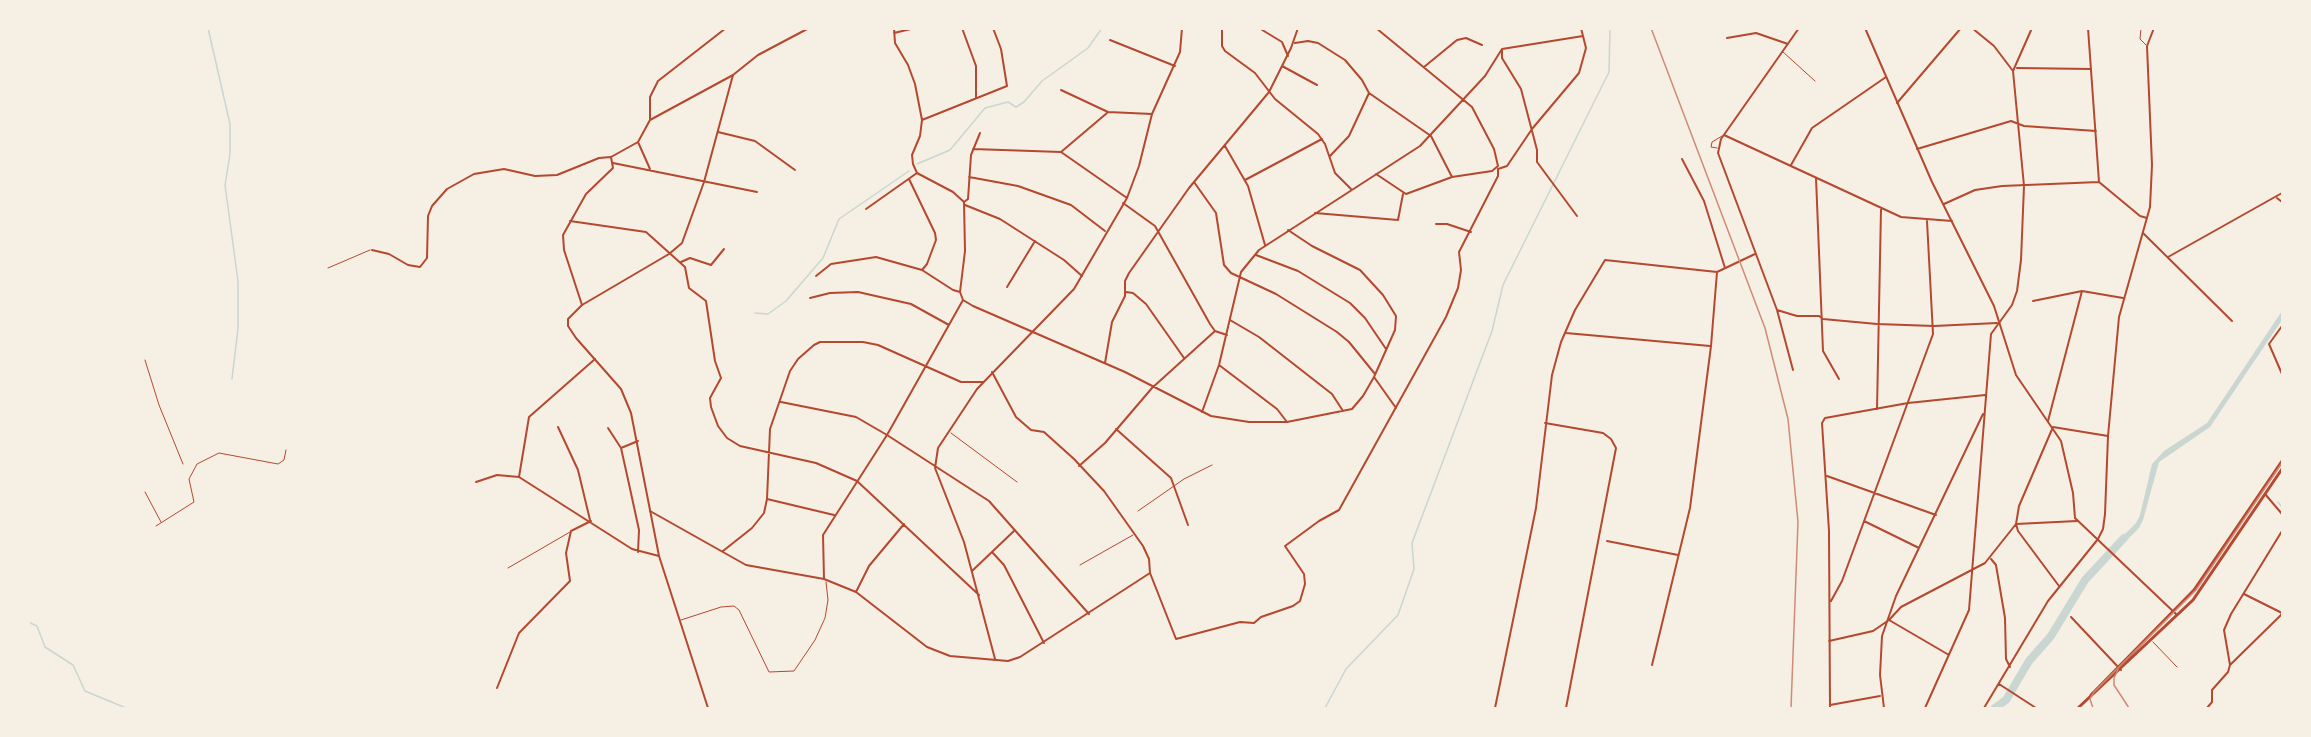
<!DOCTYPE html>
<style>
body{margin:0}
#map{position:relative;width:2311px;height:737px;overflow:hidden;background:#f6efe4;font-family:Commissioner,sans-serif}
canvas{display:block}
.frame{position:absolute;inset:0;border:30px solid #f6efe4;pointer-events:none}
</style>
<div id="map">
<canvas width="2311" height="737"></canvas>
<div class="frame"></div>
</div>
<script>
const context = document.querySelector('canvas').getContext('2d');
context.lineJoin = 'round';
function paint(path, color) { context.fillStyle = color; context.fill(path, 'evenodd'); }
const toPath = rows => new Path2D(rows.map(r => 'M' + r).join(''));
function stroke(path, color, width, dash) { context.strokeStyle = color; context.lineWidth = width; context.lineCap = dash ? 'butt' : 'round'; context.setLineDash(dash || []); context.stroke(path); }
const water = toPath([
 [2282,311,2282,320,2210,427,2159,462,2143,520,2139,528,2120,547,2116,543,2136,523,2140,515,2152,464,2164,451,2207,423]
]);
const stream = toPath([
 [208,28,230,124,230,154,225,185,238,281,238,328,232,379],
 [917,164,950,150,985,108,1008,102,1016,107,1024,102,1042,81,1088,48,1102,28],
 [755,313,768,314,786,301,823,258,839,219,909,171],
 [2278,502,2282,507],
 [28,622,37,626,45,647,73,665,85,691,126,708],
 [1325,708,1346,669,1398,615,1414,569,1412,543,1492,331,1503,285,1609,72,1610,28]
]);
const river = toPath([
 [1995,708,2006,700,2029,661,2051,636,2085,580,2124,538]
]);
const service = toPath([
 [2141,28,2140,39,2146,45],
 [1783,52,1815,81],
 [1717,148,1711,147,1712,142,1722,136],
 [328,268,370,250],
 [145,360,159,405,183,464],
 [951,433,1017,482],
 [145,492,161,522],
 [1138,511,1184,479,1212,465],
 [156,526,194,502,189,479,197,464,219,453,278,464,284,460,286,450],
 [1080,565,1133,535],
 [508,568,570,532],
 [681,620,721,607,734,606,739,610,769,672,794,671,815,640,825,618,828,600,826,582],
 [2153,642,2177,667]
]);
const minor = toPath([
 [894,28,895,43,908,65,915,84,922,120,920,136,912,155,913,164,917,173,953,192,964,202,965,251,960,292],
 [962,28,976,66,976,98],
 [1222,28,1222,46,1225,51,1255,73,1275,99,1318,134,1325,144,1335,173,1351,189],
 [1259,28,1282,42,1288,56],
 [1376,28,1472,107,1494,149,1498,166,1492,171,1452,177,1406,194,1376,174],
 [2088,28,2099,182],
 [894,33,915,28],
 [1727,38,1756,33,1788,44],
 [1110,40,1175,66],
 [1295,43,1308,41,1318,43,1345,60,1362,80,1369,93,1431,136,1452,177],
 [1502,50,1502,58,1521,89,1537,150,1537,162,1577,216],
 [1282,66,1317,85],
 [1424,67,1457,40,1466,38,1482,45],
 [2017,68,2091,69],
 [2013,71,2032,28],
 [1061,90,1108,112,1152,114],
 [1897,103,1961,28],
 [650,120,733,75],
 [922,120,1007,86,1001,49,993,28],
 [718,132,755,141,795,170],
 [1724,135,1901,217,1952,221],
 [638,142,650,169],
 [1225,146,1248,186,1265,245],
 [973,149,1061,152,1127,198],
 [1917,149,2011,121,2024,126,2096,131],
 [1061,152,1107,113],
 [1330,156,1349,136,1369,93],
 [1682,159,1704,201,1725,268],
 [613,163,757,192],
 [1791,165,1812,128,1886,77],
 [969,177,1018,186,1071,205,1105,231],
 [1816,178,1823,351,1839,379],
 [909,179,935,233,936,240,927,264,922,270],
 [1245,180,1322,139],
 [1194,182,1216,213,1224,265,1231,273,1276,294,1337,332,1349,342,1375,374],
 [2277,198,2282,202],
 [964,202,968,199,971,155,980,133],
 [1123,203,1155,226,1210,324,1215,331,1227,335],
 [1944,204,1975,190,2002,186,2099,182,2140,216,2147,218],
 [965,205,1000,219,1064,260,1082,276],
 [866,209,917,173],
 [1315,213,1398,220,1403,194],
 [570,221,646,232,685,267,689,288,706,301,715,361,721,378,710,398,711,407,718,426,727,438,740,446,816,463,857,481,979,595],
 [1436,224,1447,224,1471,232],
 [2143,233,2232,321],
 [372,250,389,254,408,265,420,267,427,258,428,216,432,206,447,189,474,174,504,169,535,176,557,175,599,158,611,157],
 [1256,255,1298,271,1350,303,1365,318,1386,349],
 [2168,257,2282,193],
 [681,262,690,258,711,265,724,249],
 [1717,272,1755,254],
 [816,276,831,264,876,257,922,270,953,290,960,292],
 [1007,287,1035,241],
 [960,292,963,300,973,306,1125,372,1211,416,1249,422,1287,422,1352,409,1363,396,1374,377,1395,330,1396,316,1383,295,1360,270,1312,246,1288,230],
 [1126,292,1133,293,1146,304,1184,358],
 [810,298,830,293,858,292,911,304,949,325],
 [2033,301,2082,291,2123,298],
 [582,305,564,250,563,235,586,194,613,168,611,157,638,142,650,120,650,97,658,81,726,28],
 [1777,310,1797,316,1819,316,1823,319,1877,324,1934,326,1997,323],
 [1230,320,1259,337,1332,394,1343,411],
 [2282,326,2269,344,2282,374],
 [1566,333,1710,346],
 [1105,363,1112,322,1125,296,1125,281,1129,273,1189,188,1269,92,1291,48,1298,28],
 [1219,365,1277,409,1287,422],
 [1793,370,1777,310,1718,153,1721,139,1799,28],
 [992,372,1016,417,1031,430,1044,432,1074,459,1104,491,1143,546,1149,559,1150,573,1176,639,1240,622,1254,623,1261,617,1293,606,1300,601,1305,584,1304,574,1285,546,1319,521,1339,510,1446,317,1458,288,1461,270,1459,252,1498,176,1498,169,1507,166,1532,129,1579,73,1586,48,1581,28],
 [1374,377,1396,408],
 [781,402,856,417,887,435,989,501,1089,614],
 [1877,409,1881,209],
 [1202,412,1219,365,1241,272,1259,250,1420,146,1485,76,1502,49,1583,36],
 [2048,421,2082,291],
 [1545,423,1603,433,1611,439,1616,448,1566,708],
 [558,427,578,470,590,520],
 [608,428,621,448,629,484,639,530,638,552],
 [1116,429,1171,478,1188,525],
 [621,448,638,441],
 [1079,466,1105,443,1152,388,1215,331],
 [935,468,938,448,977,389,1074,289,1127,198,1139,166,1152,114,1180,52,1182,28],
 [935,468,964,542,995,659],
 [1827,476,1936,515],
 [519,477,529,417,595,359],
 [476,482,497,475,519,477,632,549,659,556],
 [2265,494,2282,514],
 [767,499,834,515],
 [650,511,746,565,824,579,856,592,927,647,950,656,1008,661,1020,657,1150,573],
 [1864,521,1919,548],
 [1607,541,1678,555],
 [723,551,752,528,764,513,767,499,770,429,790,371,798,359,814,345,820,342,863,342,878,345,961,382,984,382],
 [992,552,1004,565,1044,643],
 [1991,559,1996,565,2005,618,2006,659,2010,667],
 [972,571,1015,530],
 [824,579,823,535,887,435,963,300],
 [2059,586,2018,531,2016,524,2019,506,2053,427,2108,436],
 [856,592,869,566,904,524],
 [2244,594,2282,613],
 [1831,601,1842,581,1933,334,1927,221],
 [2071,617,2121,670],
 [1889,620,1949,655],
 [1829,641,1873,631,1889,620,1901,607,1985,563,2016,524,2077,521],
 [2230,665,2224,630,2231,614,2282,531],
 [1999,684,2036,708],
 [497,688,519,633,570,581,566,553,571,531,591,521],
 [1830,705,1880,696],
 [1495,708,1536,508,1552,375,1561,342,1575,310,1605,260,1717,272,1711,346,1690,508,1652,665],
 [1830,708,1829,531,1822,423,1825,418,1908,403,1985,395],
 [1884,708,1880,675,1882,636,1896,596,1983,414],
 [1925,708,1969,610,1991,334,2012,305,2017,291,2021,260,2024,186,2013,71,1994,46,1972,28],
 [1984,708,2048,601,2098,539],
 [2207,708,2212,702,2212,690,2228,672,2230,665,2282,614]
]);
const tertiary = toPath([
 [1865,28,1932,182,1994,306,2016,375,2061,441,2073,493,2075,518,2177,615],
 [2098,539,2103,529,2105,514,2108,436,2119,317,2150,207,2152,165,2147,46,2154,28],
 [708,708,659,556,631,413,621,389,576,338,568,326,568,319,582,305,669,254,682,243,704,182,733,75,758,55,809,28]
]);
const primary = toPath([
 [2091,695,2194,590,2282,461],
 [2078,708,2193,600,2282,469]
]);
const tram = toPath([
 [2118,670,2114,678,2114,685,2129,708],
 [2093,708,2090,699,2094,692,2196,590,2282,463]
]);
const rail = toPath([
 [1651,28,1765,328,1788,419,1798,522,1791,708]
]);
paint(water, '#c9d6d2');
stroke(stream, '#c9d6d2', 1.5);
stroke(river, '#c9d6d2', 8);
stroke(service, '#b5482f', 1);
stroke(minor, '#b5482f', 2);
stroke(tertiary, '#b5482f', 2);
stroke(primary, '#b5482f', 3);
stroke(tram, '#cf8b77', 1.5);
stroke(rail, '#cf8b77', 1.5);
</script>
